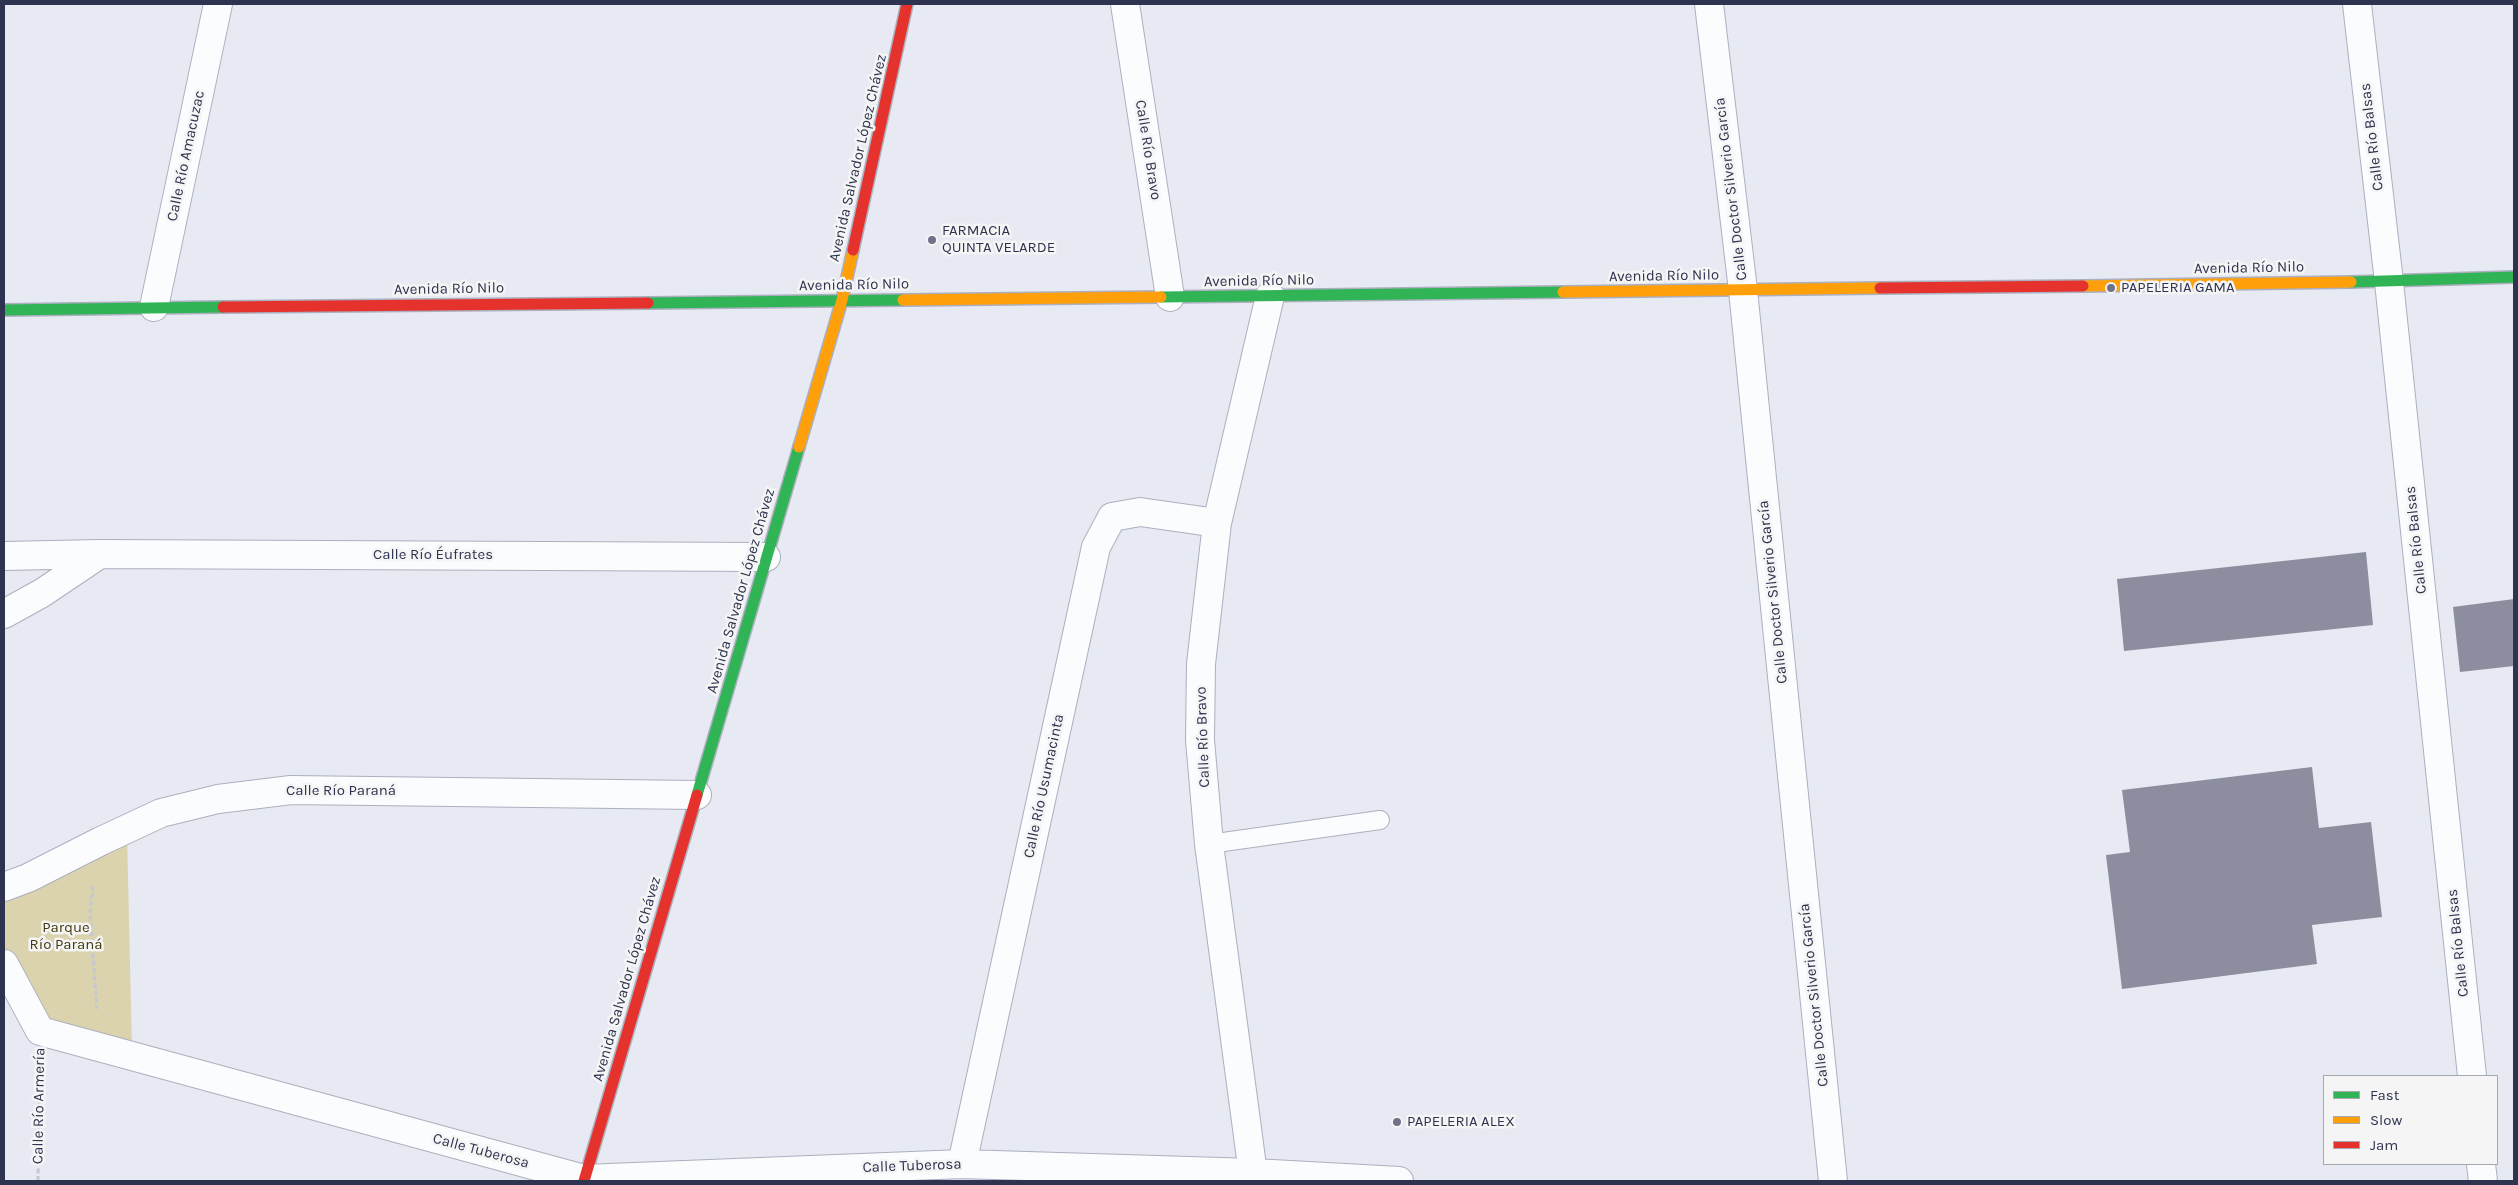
<!DOCTYPE html>
<meta charset="utf-8">
<style>
body{margin:0}
#map{position:relative;width:2518px;height:1185px;overflow:hidden;background:#e7eaf2;font-family:Karla,sans-serif}
canvas{display:block}
.frame{position:absolute;inset:0;border:5px solid #2e3350;pointer-events:none}
.legend{position:absolute;left:2323px;top:1075px;width:175px;height:90px;box-sizing:border-box;background:#f4f5f4;border:1px solid #a5a7b2;margin:0;padding:6px 9px;list-style:none;font-size:15px;color:#2e3350}
.legend li{display:flex;align-items:center;gap:10px;height:25px}
.legend b{width:25px;border:1px solid #a5a7b2}
</style>
<div id="map">
<canvas width="2518" height="1185"></canvas>
<div class="frame"></div>
<ul class="legend">
<li><b style="height:6px;background:#30b455"></b>Fast</li>
<li><b style="height:6px;background:#ff9f0a"></b>Slow</li>
<li><b style="height:6px;background:#e5322d"></b>Jam</li>
</ul>
</div>
<script>
const context = document.querySelector('canvas').getContext('2d');
context.lineJoin = 'round';
function paint(path, color) { context.fillStyle = color; context.fill(path, 'evenodd'); }
const toPath = rows => new Path2D(rows.map(r => 'M' + r).join(''));
function stroke(path, color, width, dash) { context.strokeStyle = color; context.lineWidth = width; context.lineCap = dash ? 'butt' : 'round'; context.setLineDash(dash || []); context.stroke(path); }
function drawText(font, color, halo, rows, align = 'center') {
  context.font = font + ' Karla,sans-serif'; context.lineWidth = 5; context.setLineDash([]); context.textBaseline = 'middle'; context.strokeStyle = halo; context.fillStyle = color; for (const [text, x, y, turn = 0] of rows) {
    context.save(); context.translate(x, y); context.rotate((+turn || 0) * Math.PI / 180); context.textAlign = isNaN(turn) ? turn : align; if (halo) context.strokeText(text, 0, 0); context.fillText(text, 0, 0); context.restore();
  }
}
const green = toPath([
 [127,833,132,1051,41,1028,4,956,4,892]
]);
const building = toPath([
 [2366,552,2373,625,2124,651,2117,579],
 [2514,599,2514,666,2460,672,2453,607],
 [2312,767,2319,828,2371,822,2382,917,2312,925,2317,964,2122,989,2106,855,2130,852,2122,790]
]);
const path = toPath([
 [93,886,90,913,97,1009],
 [38,1181,40,1069]
]);
const lane = toPath([
 [1209,844,1380,820]
]);
const street = toPath([
 [1125,4,1170,297],
 [1709,4,1743,290,1833,1181],
 [2357,4,2389,282,2472,1076],
 [154,307,218,4],
 [4,556,100,554,766,557],
 [4,614,42,593,100,554],
 [4,887,28,878,101,841,161,813,218,799,291,790,697,795],
 [4,964,40,1031,584,1179,962,1164,1254,1173,1399,1181],
 [962,1164,1096,547,1112,517,1140,512,1217,523],
 [2481,1164,2483,1181],
 [1254,1181,1209,844,1200,740,1201,664,1217,523,1270,296]
]);
const fast = toPath([
 [2351,282,2514,277],
 [1161,297,1563,292],
 [648,303,903,300],
 [4,310,223,307],
 [697,795,799,447]
]);
const slow = toPath([
 [2083,286,2351,282],
 [1563,292,1880,288],
 [903,300,1161,297],
 [799,447,842,300,853,250]
]);
const jam = toPath([
 [853,250,907,4],
 [1880,288,2083,286],
 [223,307,648,303],
 [584,1181,697,795]
]);
const markers = [
 [932,240,5,"#6f7389"],
 [2111,288,5,"#6f7389"],
 [1397,1122,5,"#6f7389"]
];
const streetNames = [
 ["Calle Río Balsas",2372,137,-97],
 ["Calle Río Bravo",1148,150,81],
 ["Calle Río Amacuzac",186,156,-78],
 ["Avenida Salvador López Chávez",858,158,-77],
 ["Calle Doctor Silverio García",1731,189,-97],
 ["Avenida Río Nilo",2249,268,-1],
 ["Avenida Río Nilo",1664,276,-1],
 ["Avenida Río Nilo",1259,281,-1],
 ["Avenida Río Nilo",854,285,-1],
 ["Avenida Río Nilo",449,289,-1],
 ["Calle Río Balsas",2416,540,-96],
 ["Calle Río Éufrates",433,555],
 ["Avenida Salvador López Chávez",741,591,-74],
 ["Calle Doctor Silverio García",1773,592,-96],
 ["Calle Río Bravo",1203,737,-92],
 ["Calle Río Usumacinta",1044,786,-78],
 ["Calle Río Paraná",341,791],
 ["Calle Río Balsas",2458,943,-96],
 ["Avenida Salvador López Chávez",627,979,-74],
 ["Calle Doctor Silverio García",1814,995,-96],
 ["Calle Río Armería",39,1106,-89],
 ["Calle Tuberosa",481,1151,15],
 ["Calle Tuberosa",912,1166,-2]
];
const poiNames = [
 ["FARMACIA",942,231],
 ["QUINTA VELARDE",942,248],
 ["PAPELERIA GAMA",2121,288],
 ["PAPELERIA ALEX",1407,1122]
];
const parkNames = [
 ["Parque",66,928],
 ["Río Paraná",66,945]
];
paint(green, '#dbd3ae');
paint(building, '#8c8ea0');
stroke(lane, '#acafbf', 20);
stroke(street, '#acafbf', 30);
stroke(fast, '#acafbf', 14);
stroke(slow, '#acafbf', 14);
stroke(jam, '#acafbf', 14);
stroke(path, '#c6c8cf', 3, [5, 2.5]);
stroke(lane, '#fbfcfd', 18);
stroke(street, '#fbfcfd', 28);
stroke(fast, '#30b455', 11);
stroke(slow, '#ff9f0a', 11);
stroke(jam, '#e5322d', 11);
for (const [x, y, r, color] of markers) { const dot = new Path2D(); dot.arc(x, y, r, 0, 2 * Math.PI); context.fillStyle = color; context.fill(dot); stroke(dot, '#f4f5f4', 2); }
drawText('15px', '#2e3350', '#f4f5f4', streetNames);
drawText('15px', '#2e3350', '#f4f5f4', poiNames, 'left');
drawText('15px', '#43390d', '#f4f5f4', parkNames);
</script>
